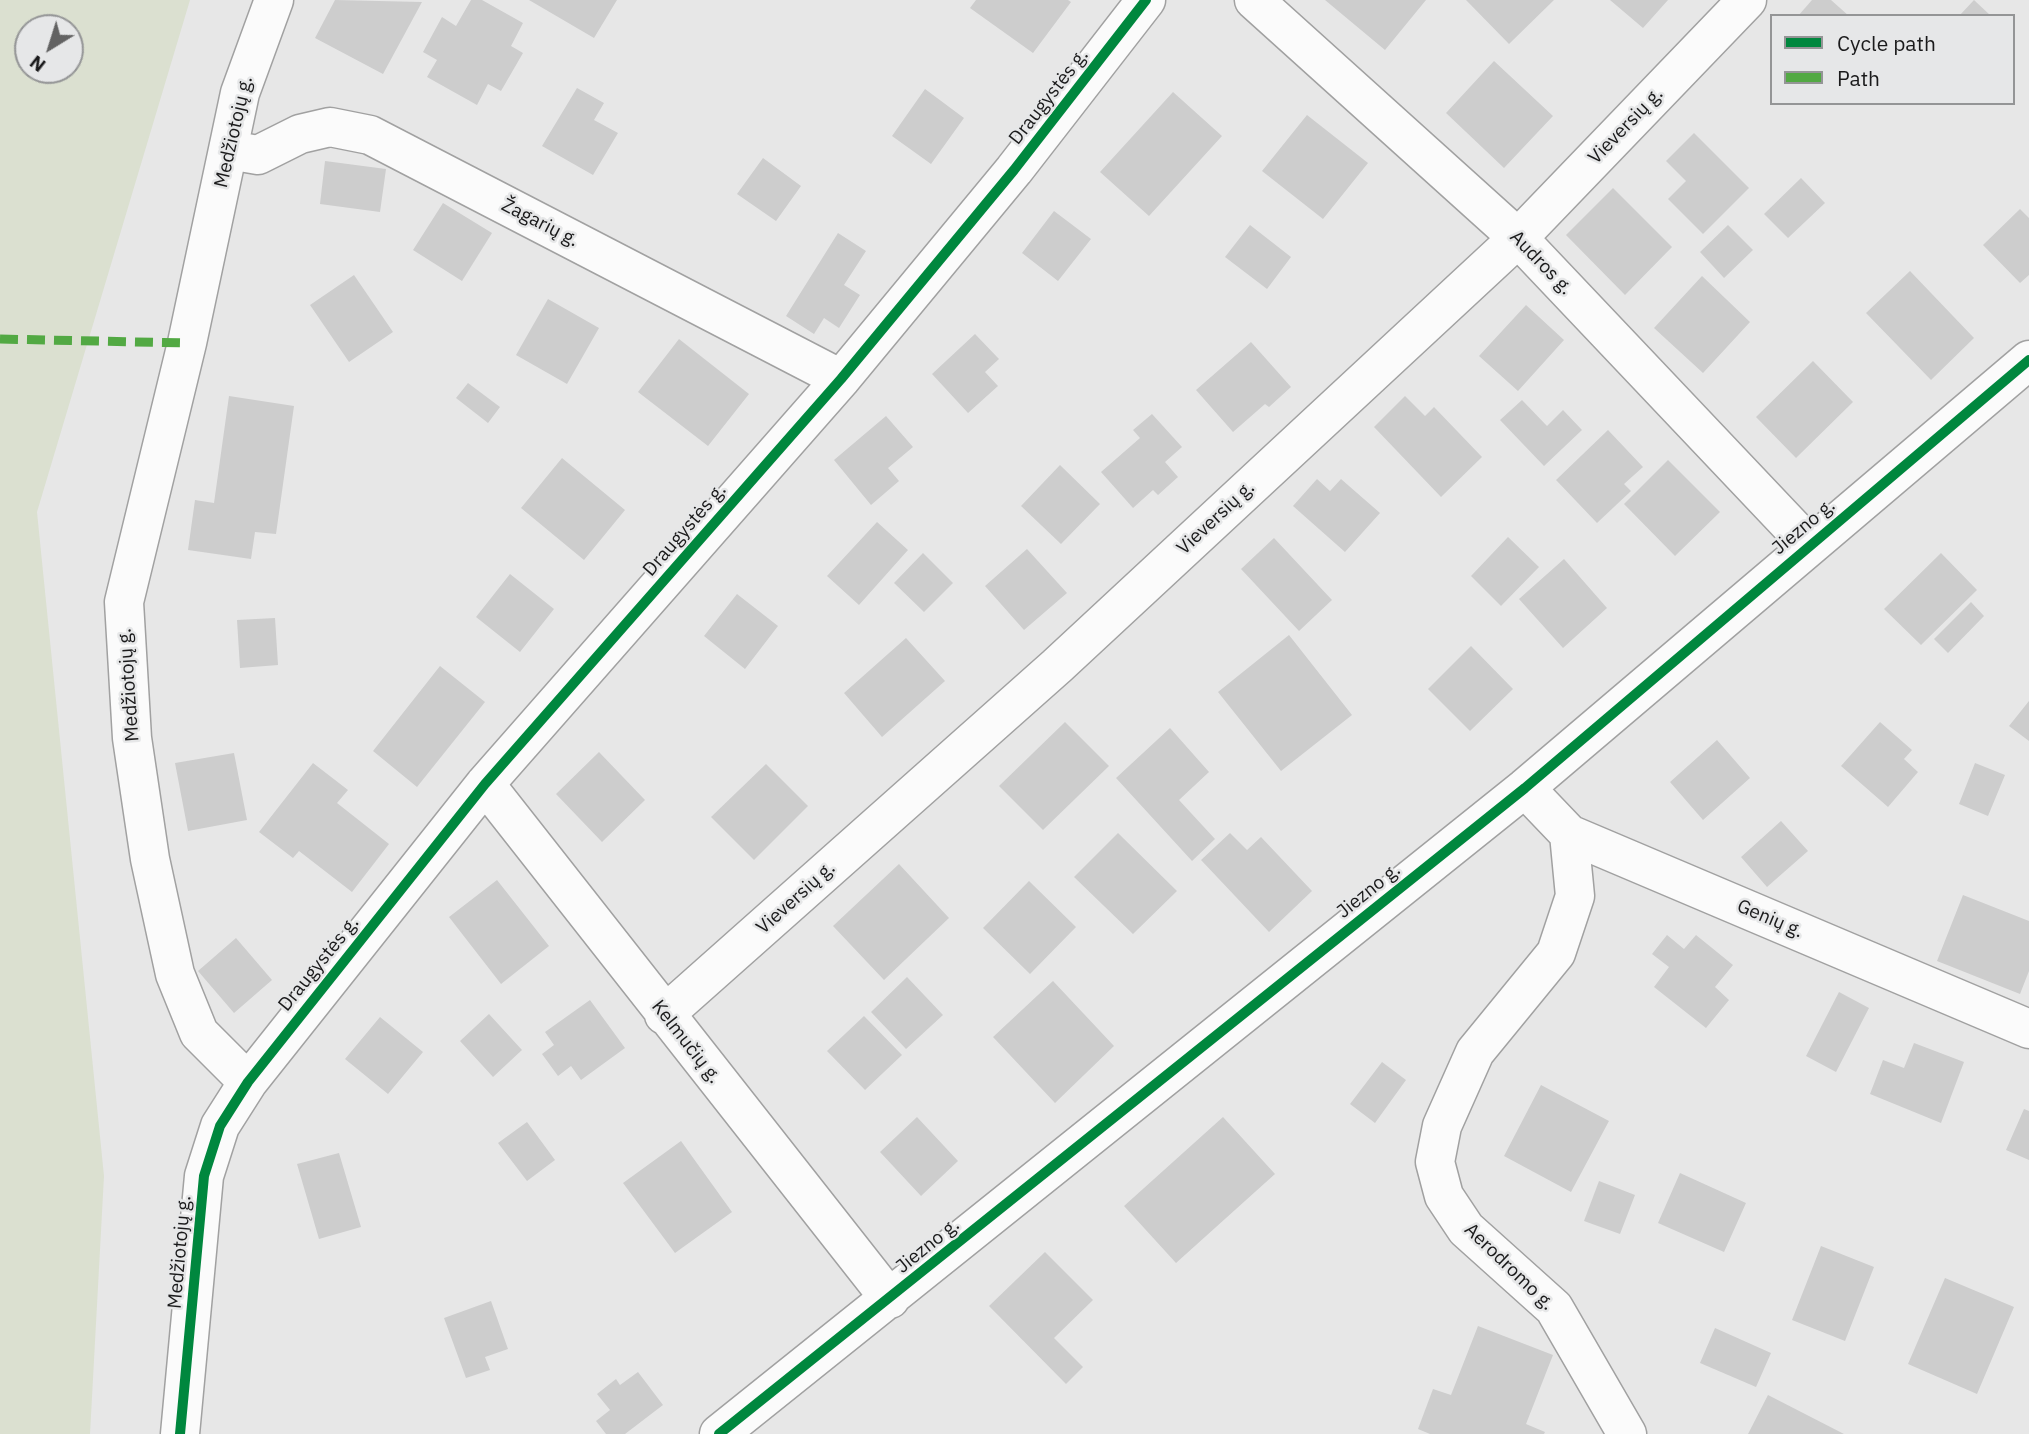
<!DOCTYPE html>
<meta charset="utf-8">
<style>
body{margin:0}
#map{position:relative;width:2029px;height:1434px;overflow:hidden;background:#e7e7e7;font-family:"IBM Plex Sans",sans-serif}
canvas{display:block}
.legend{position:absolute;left:1770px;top:14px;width:245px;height:91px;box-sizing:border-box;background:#e6e7e8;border:2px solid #949596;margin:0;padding:9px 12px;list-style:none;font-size:21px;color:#1a1a1b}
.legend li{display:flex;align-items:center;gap:14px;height:35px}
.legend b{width:35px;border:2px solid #949596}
.north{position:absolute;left:14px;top:14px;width:70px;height:70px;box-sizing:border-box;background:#e6e7e8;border:2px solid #949596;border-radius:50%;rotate:218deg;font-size:19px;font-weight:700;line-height:28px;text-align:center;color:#1a1a1b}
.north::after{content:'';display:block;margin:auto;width:24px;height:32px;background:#626262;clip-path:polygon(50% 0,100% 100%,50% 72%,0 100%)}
</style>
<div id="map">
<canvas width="2029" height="1434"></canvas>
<ul class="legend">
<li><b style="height:9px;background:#00873e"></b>Cycle path</li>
<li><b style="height:9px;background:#52a943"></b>Path</li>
</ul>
<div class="north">N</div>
</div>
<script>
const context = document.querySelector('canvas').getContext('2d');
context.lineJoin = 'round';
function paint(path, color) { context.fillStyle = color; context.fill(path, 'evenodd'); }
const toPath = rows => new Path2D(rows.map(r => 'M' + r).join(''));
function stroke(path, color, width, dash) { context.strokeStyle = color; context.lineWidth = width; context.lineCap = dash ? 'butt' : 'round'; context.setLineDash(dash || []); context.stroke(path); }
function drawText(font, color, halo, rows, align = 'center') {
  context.font = font + ' "IBM Plex Sans",sans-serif'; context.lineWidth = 5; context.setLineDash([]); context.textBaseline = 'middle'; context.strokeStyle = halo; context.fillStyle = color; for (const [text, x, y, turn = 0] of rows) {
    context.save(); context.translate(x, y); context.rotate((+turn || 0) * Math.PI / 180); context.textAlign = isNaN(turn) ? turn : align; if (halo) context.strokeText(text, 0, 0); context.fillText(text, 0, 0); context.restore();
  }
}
const green = toPath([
 [0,0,190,0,37,512,104,1176,90,1434,0,1434],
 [28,28,70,28,70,70,28,70]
]);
const building = toPath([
 [335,0,422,2,383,74,315,38],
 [471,0,482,0,523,23,511,46,523,53,501,91,488,84,477,105,427,77,437,60,423,52,442,17,456,26],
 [529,0,617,0,594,38],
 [976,0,1068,0,1071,2,1033,53,970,8],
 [1325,0,1426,0,1385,50],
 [1466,0,1554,0,1509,44],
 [1610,0,1668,0,1643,28],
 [1812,0,1831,0,1849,16,1798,16],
 [1974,0,1991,16,1959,16],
 [1494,61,1553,116,1504,168,1446,113],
 [577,88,604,103,594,120,618,133,593,175,542,146],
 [925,89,964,118,931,164,892,136],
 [1173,92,1222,136,1149,216,1100,172],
 [1307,115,1368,163,1323,219,1262,171],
 [1694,133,1749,188,1703,234,1668,199,1686,181,1666,161],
 [763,158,801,186,776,221,737,194],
 [325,161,386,169,380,212,320,204],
 [1801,178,1825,203,1788,238,1764,214],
 [1613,188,1672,247,1625,295,1566,235],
 [443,203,492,233,462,281,413,250],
 [2020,209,2029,218,2029,275,2020,283,1983,245],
 [1054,211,1091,239,1058,281,1022,253],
 [1250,225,1291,257,1267,289,1225,257],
 [1728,225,1753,250,1724,278,1700,252],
 [838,233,866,251,844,285,860,295,839,328,824,318,814,334,786,316],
 [1910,271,1974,338,1931,380,1866,313],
 [354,275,393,332,349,362,310,305],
 [1702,276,1750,322,1703,373,1654,328],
 [548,299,599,328,567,384,516,355],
 [1526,305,1564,340,1518,391,1479,356],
 [975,334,999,359,985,372,998,386,968,413,932,374],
 [679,339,749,394,708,446,638,392],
 [1251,342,1291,387,1269,407,1265,404,1233,432,1196,390],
 [1813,361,1853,402,1796,458,1756,417],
 [468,383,500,407,488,423,456,398],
 [229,396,294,406,276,534,255,532,251,559,188,550,195,500,214,503],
 [1405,396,1425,416,1434,407,1482,457,1441,497,1374,427],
 [1522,400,1547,426,1563,410,1582,430,1544,466,1500,420],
 [1152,414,1182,447,1165,462,1178,477,1158,495,1153,490,1133,508,1101,472,1140,438,1133,430],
 [886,416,913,447,888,468,899,481,871,505,834,460],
 [1608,430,1643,467,1624,484,1631,491,1597,523,1556,480],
 [562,458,625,510,584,560,521,508],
 [1668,460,1720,512,1675,556,1624,504],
 [1060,465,1100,504,1061,544,1021,506],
 [1317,479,1330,491,1341,479,1380,513,1345,552,1293,506],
 [877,522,908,550,859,605,827,576],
 [1508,537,1539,567,1501,606,1471,576],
 [1274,538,1332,600,1299,631,1241,569],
 [1027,549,1067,593,1024,630,985,586],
 [923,553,953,583,924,612,894,583],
 [1941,553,1977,590,1921,645,1884,609],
 [1564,559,1607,608,1563,648,1519,599],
 [510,574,554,609,520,652,476,617],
 [737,594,778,626,745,669,704,636],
 [1971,602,1984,616,1948,653,1934,639],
 [275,618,278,665,240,668,237,620],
 [1289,635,1352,715,1281,771,1218,692],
 [906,638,945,681,882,737,844,693],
 [1471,646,1513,689,1470,731,1428,689],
 [440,666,485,702,417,787,373,751],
 [2029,701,2029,741,2009,726],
 [1065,722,1109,766,1043,830,999,786],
 [1880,722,1912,750,1904,759,1918,772,1888,807,1841,766],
 [1170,728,1209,772,1179,800,1215,839,1192,861,1116,778],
 [1717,740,1750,778,1703,820,1670,782],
 [599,752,645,800,602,842,556,794],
 [234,753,247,820,188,831,175,763],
 [313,763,348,790,337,803,389,844,352,892,299,851,293,858,259,832],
 [1975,763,2005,775,1988,816,1959,804],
 [766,764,808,806,754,860,711,817],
 [1781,821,1808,851,1767,887,1741,857],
 [1118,833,1177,891,1133,934,1074,877],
 [1230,833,1247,850,1261,837,1312,891,1269,932,1201,860],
 [899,864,949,918,884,980,833,926],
 [497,880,549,946,501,984,449,917],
 [1029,881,1076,927,1030,974,983,928],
 [1963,895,2029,921,2029,971,2020,994,1937,961],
 [1667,935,1684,949,1696,935,1733,965,1715,987,1729,1000,1706,1028,1654,987,1669,967,1652,954],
 [236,938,272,980,234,1013,198,971],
 [907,977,943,1015,906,1049,871,1012],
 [1053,981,1114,1046,1055,1103,993,1037],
 [1839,992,1869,1008,1836,1072,1806,1056],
 [590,1000,625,1048,581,1080,571,1066,558,1076,542,1054,554,1045,545,1032],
 [489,1014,522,1050,493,1077,460,1041],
 [864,1016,902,1055,865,1090,827,1051],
 [380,1017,423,1052,388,1094,345,1059],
 [1914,1043,1964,1062,1941,1123,1870,1094,1883,1060,1904,1068],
 [1382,1062,1406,1080,1375,1123,1350,1104],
 [1541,1085,1609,1121,1571,1192,1504,1156],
 [2024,1109,2029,1111,2029,1160,2006,1150],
 [917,1117,958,1161,921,1196,880,1152],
 [1223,1117,1275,1174,1176,1263,1124,1206],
 [527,1122,555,1160,527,1181,498,1143],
 [681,1141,732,1212,675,1253,623,1183],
 [339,1153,361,1227,319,1239,297,1164],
 [1680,1173,1746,1203,1724,1252,1658,1223],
 [1599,1181,1635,1195,1620,1234,1584,1221],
 [1821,1246,1874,1267,1845,1341,1792,1320],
 [1045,1252,1093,1300,1054,1338,1083,1367,1066,1384,989,1306],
 [1945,1278,2014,1307,1977,1394,1908,1364],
 [491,1301,508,1349,485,1357,490,1370,466,1378,444,1318],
 [1478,1326,1553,1355,1526,1424,1545,1432,1544,1434,1430,1434,1418,1429,1433,1389,1451,1395],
 [1715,1328,1771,1353,1756,1387,1700,1363],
 [638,1372,663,1405,625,1434,606,1434,596,1421,610,1410,597,1394,616,1379,620,1385],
 [1768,1395,1844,1434,1748,1434]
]);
const minor = toPath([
 [1254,0,1518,238,1809,545],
 [229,150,258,155,300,134,330,127,370,135,841,379],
 [485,784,890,1299],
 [1525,788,1569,834,2029,1029],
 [1569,834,1575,896,1556,953,1475,1052,1442,1126,1435,1162,1444,1196,1466,1229,1554,1308,1627,1434],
 [664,1015,1057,666,1518,238,1747,0],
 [248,1082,199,1033,175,974,150,859,132,738,124,602,187,343,240,93,274,0],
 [180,1434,204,1176,220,1126,248,1082,485,784,841,379,1014,170,1146,0],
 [719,1434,1525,788,2029,360]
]);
const quiet = toPath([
 [0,339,187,343]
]);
const cycleway = toPath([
 [180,1434,204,1176,220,1126,248,1082,485,784,841,379,1014,170,1146,0],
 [719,1434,1525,788,2029,360]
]);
const streetNames = [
 ["Draugystės g.",1049,97,-52],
 ["Vieversių g.",1626,126,-46],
 ["Medžiotojų g.",234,132,-77],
 ["Žagarių g.",540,223,27],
 ["Audros g.",1541,263,46],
 ["Vieversių g.",1216,518,-43],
 ["Jiezno g.",1804,527,-40],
 ["Draugystės g.",685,530,-49],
 ["Medžiotojų g.",129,685,-94],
 ["Jiezno g.",1369,891,-39],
 ["Vieversių g.",796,898,-42],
 ["Genių g.",1770,919,23],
 ["Draugystės g.",319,964,-51],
 ["Kelmučių g.",686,1042,52],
 ["Jiezno g.",928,1246,-39],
 ["Medžiotojų g.",180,1252,-85],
 ["Aerodromo g.",1509,1267,44]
];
paint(green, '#dbe0d0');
paint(building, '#cdcdcd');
stroke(minor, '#a1a1a1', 41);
stroke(minor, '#fbfbfb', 38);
stroke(quiet, '#52a943', 9, [18, 9]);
stroke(cycleway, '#00873e', 10);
drawText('19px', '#1a1a1b', '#e6e7e8', streetNames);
</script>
